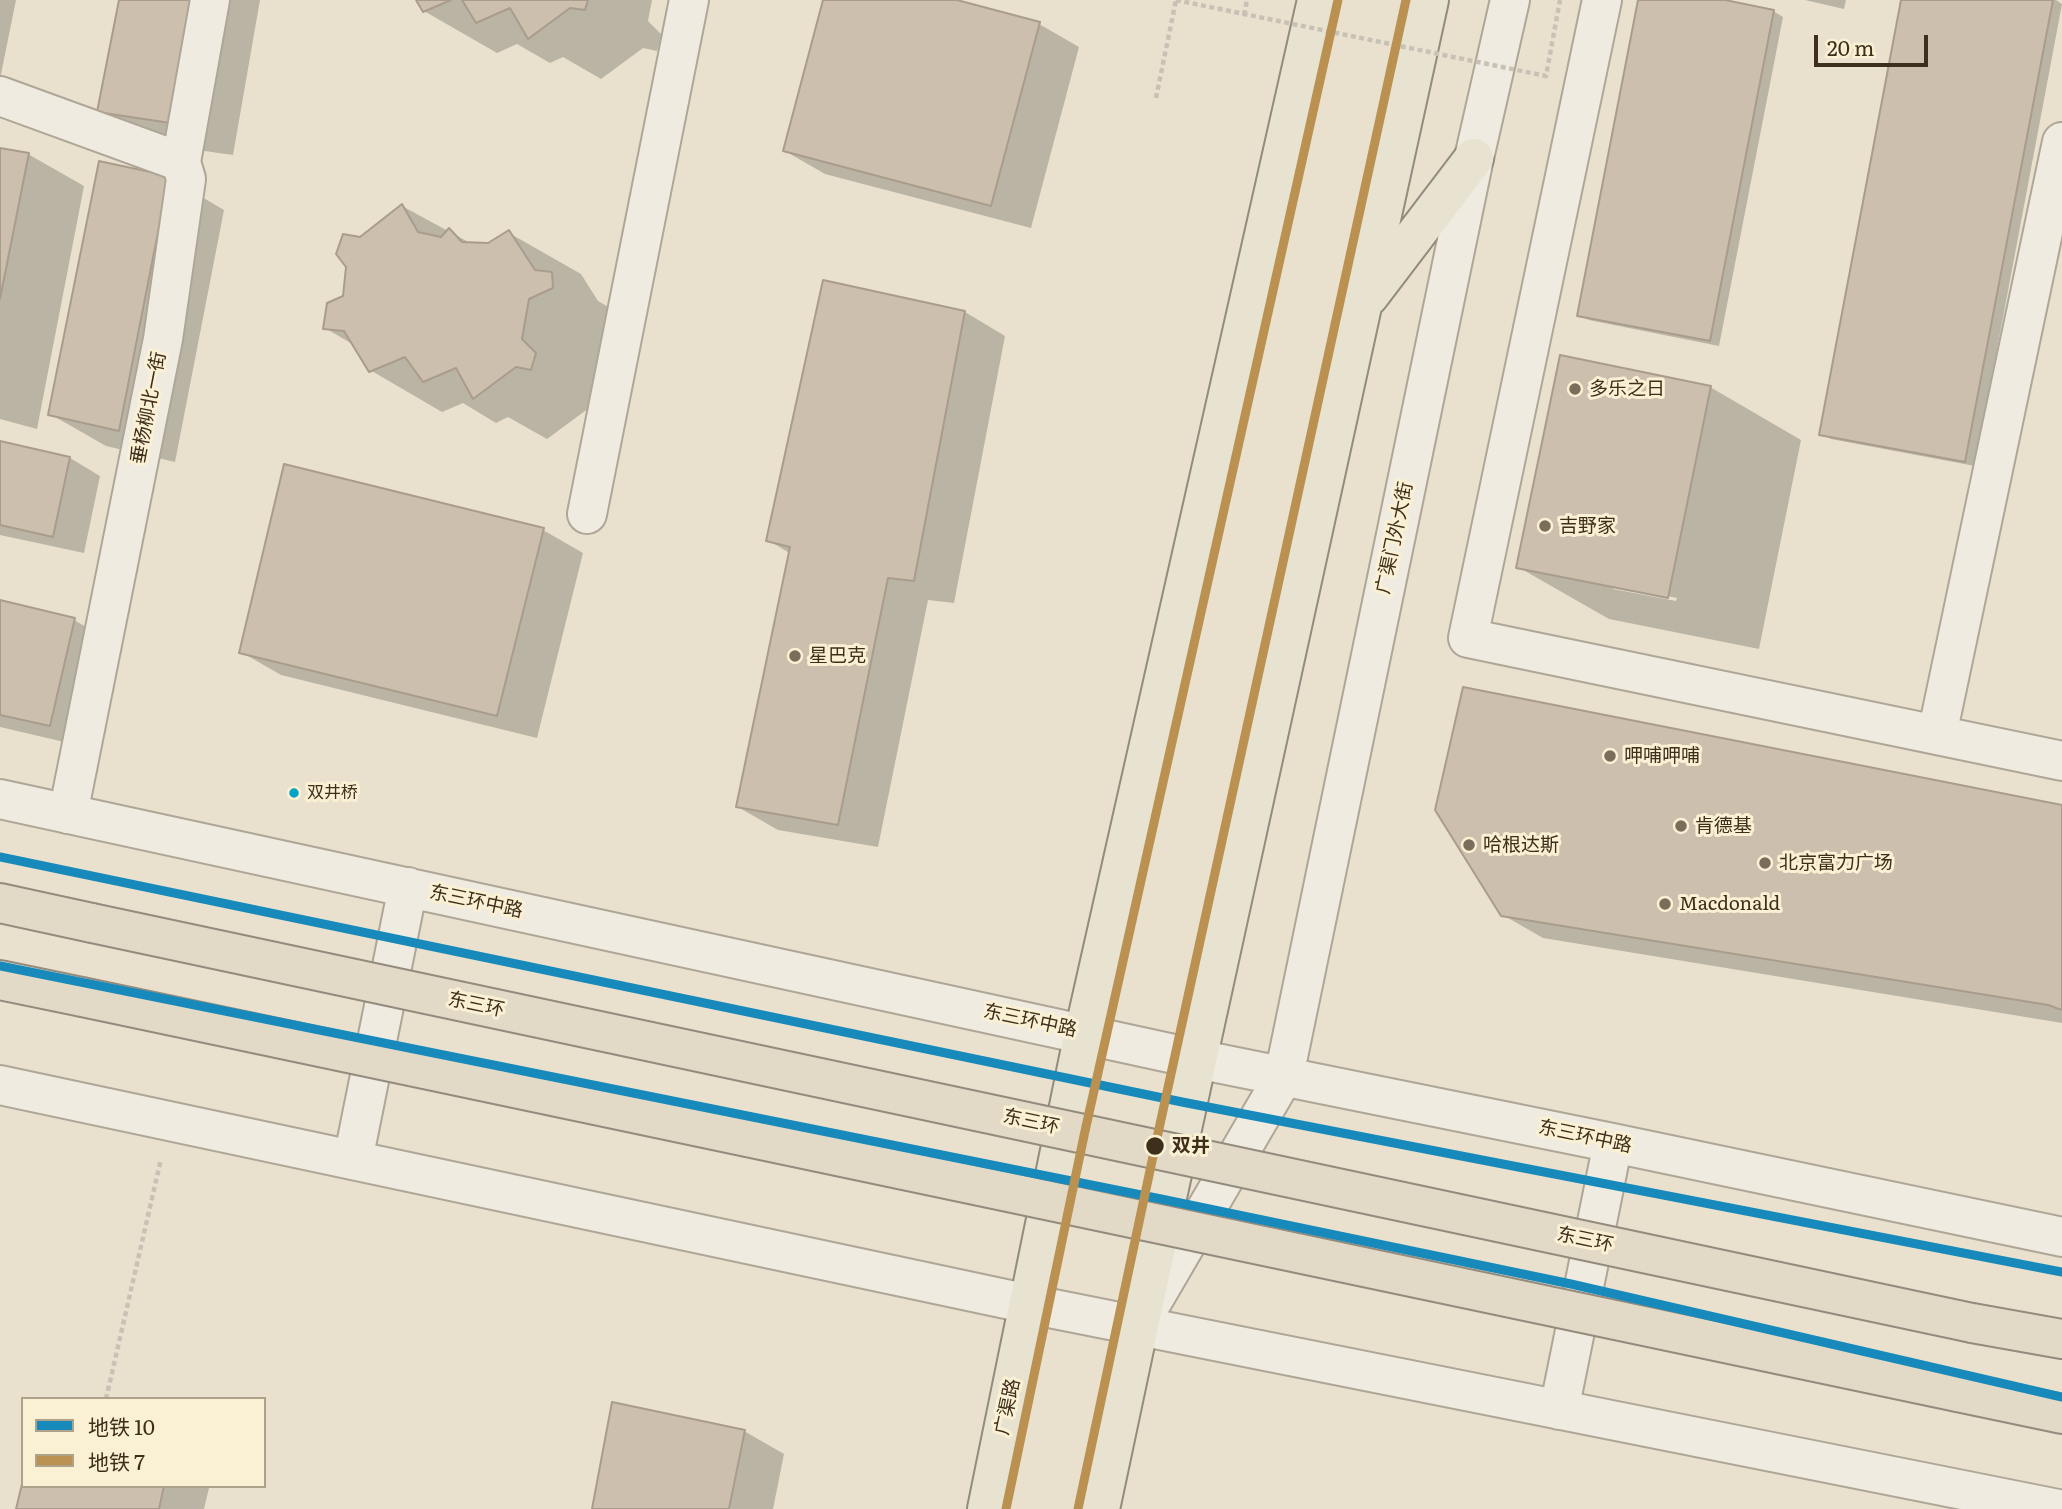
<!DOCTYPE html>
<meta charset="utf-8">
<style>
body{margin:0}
#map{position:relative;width:2062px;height:1509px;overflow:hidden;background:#e9e1cd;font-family:Literata,"Noto Sans SC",serif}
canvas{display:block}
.legend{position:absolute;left:21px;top:1397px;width:245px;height:91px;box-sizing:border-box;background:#faf0d3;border:2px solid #afa28a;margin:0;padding:9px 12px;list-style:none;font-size:21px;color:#3e2e1c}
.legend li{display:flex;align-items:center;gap:14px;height:35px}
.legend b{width:35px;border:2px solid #afa28a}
.scale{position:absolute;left:1814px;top:35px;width:114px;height:32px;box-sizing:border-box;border:4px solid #3e2e1c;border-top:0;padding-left:9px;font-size:21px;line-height:24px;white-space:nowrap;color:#3e2e1c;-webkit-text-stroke:5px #faf0d3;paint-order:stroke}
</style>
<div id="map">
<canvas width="2062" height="1509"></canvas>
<ul class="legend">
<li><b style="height:9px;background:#178abb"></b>地铁 10</li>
<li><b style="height:9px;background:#bb9151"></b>地铁 7</li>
</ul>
<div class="scale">20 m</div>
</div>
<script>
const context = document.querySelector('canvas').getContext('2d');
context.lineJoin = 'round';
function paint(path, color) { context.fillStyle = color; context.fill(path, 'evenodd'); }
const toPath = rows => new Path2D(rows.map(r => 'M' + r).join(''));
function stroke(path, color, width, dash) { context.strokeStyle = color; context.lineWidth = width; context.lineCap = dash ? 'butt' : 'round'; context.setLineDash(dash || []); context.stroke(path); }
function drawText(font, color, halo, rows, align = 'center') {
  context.font = font + ' Literata,"Noto Sans SC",serif'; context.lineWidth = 6; context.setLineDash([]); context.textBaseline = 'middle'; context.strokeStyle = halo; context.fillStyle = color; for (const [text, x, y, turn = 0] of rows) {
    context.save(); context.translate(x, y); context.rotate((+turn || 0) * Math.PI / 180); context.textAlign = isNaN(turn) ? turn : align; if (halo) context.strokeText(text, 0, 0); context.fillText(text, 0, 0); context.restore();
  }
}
const shadow = toPath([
 [0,0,16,0,0,79],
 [120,0,260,0,233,155,155,144,99,111],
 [418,0,652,0,648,21,662,35,657,51,643,48,601,79,563,57,550,63,517,44,497,53,424,11],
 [825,0,950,0,1039,24,1079,47,1031,228,825,174,785,151],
 [1640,0,1715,0,1773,11,1783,17,1719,346,1589,320,1579,315],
 [1805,0,1846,0,1844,9],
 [1903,0,2056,0,2062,4,1975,466,1831,439,1821,434],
 [0,150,28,154,84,186,37,429,0,419],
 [168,177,224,210,175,462,106,446,50,414],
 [402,206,472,244,488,245,509,233,581,274,598,301,624,316,624,329,601,340,589,408,547,439,508,417,496,423,463,403,442,412,370,370,354,345,325,328,345,297,361,239],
 [824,282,965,312,1005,336,954,603,928,600,878,847,778,830,738,807,791,554,768,540],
 [1710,387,1801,440,1759,649,1609,619,1518,567],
 [1613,585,1677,598,1676,601,1613,589],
 [0,443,70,458,100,476,84,553,0,535],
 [543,530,583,553,537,738,281,675,241,652],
 [0,602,74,620,114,643,90,748,0,727],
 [2062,807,2062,1023,1543,938,1503,915],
 [744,1431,784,1454,773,1509,593,1509],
 [23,1486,205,1486,209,1488,204,1509,18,1509]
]);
const building = toPath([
 [119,0,199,0,177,124,97,112,119,0],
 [416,0,451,0,423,12,416,0],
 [462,0,588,0,585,10,570,8,528,39,510,8,476,23,462,0],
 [823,0,957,0,1040,22,991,206,783,151,823,0],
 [1638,0,1725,0,1774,10,1710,341,1577,316,1638,0],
 [1901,0,2053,0,1965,462,1819,435,1901,0],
 [0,148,29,153,0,299,0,148],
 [99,161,169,176,119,431,48,415,99,161],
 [402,204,418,232,441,237,449,228,462,242,488,243,509,230,535,270,552,272,553,288,529,299,522,339,536,353,531,370,516,367,473,399,456,368,423,382,405,357,369,372,344,331,323,329,327,303,343,296,346,267,336,254,343,234,360,237,402,204],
 [823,280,965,311,914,581,888,578,838,825,736,807,790,547,766,541,823,280],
 [1560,355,1711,386,1668,598,1516,568,1560,355],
 [0,441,70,457,53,537,0,525,0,441],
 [284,464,544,528,497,716,239,653,284,464],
 [0,600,75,618,50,726,0,715,0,600],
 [1463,687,2062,805,2062,1010,2048,1005,1501,916,1435,810,1463,687],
 [612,1402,745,1430,729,1509,592,1509,612,1402],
 [23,1480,23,1486,164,1486,159,1509,16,1509,23,1480]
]);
const path = toPath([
 [1244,15,1247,0],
 [1156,98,1176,0],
 [106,1399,161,1159]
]);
const minor = toPath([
 [1602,0,1468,638,2062,761],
 [0,96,181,162],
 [587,514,689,0],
 [1937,735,2062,142],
 [68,814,163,339,186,179,181,162,210,0]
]);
const tertiary = toPath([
 [0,799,1197,1059,1613,1143,2062,1237],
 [0,1085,1029,1304,2058,1509],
 [353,1160,408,887],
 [1145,1314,1284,1076,1474,158,1510,0],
 [1559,1410,1613,1143]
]);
const primary = toPath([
 [1369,296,1474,158],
 [987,1509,1084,1033,1317,0],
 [1100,1509,1139,1325,1429,0]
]);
const trunk = toPath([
 [0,903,92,923],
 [0,980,82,997],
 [1972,1323,2062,1339],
 [1957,1392,2062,1414]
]);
const pathBridge = toPath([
 [1176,0,1546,76,1560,0]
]);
const trunkBridge = toPath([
 [92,923,1972,1323],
 [82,997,1957,1392]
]);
const metro1 = toPath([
 [0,857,1182,1102,2062,1272],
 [0,966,1161,1199,1571,1284,2062,1397]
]);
const metro2 = toPath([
 [1006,1509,1085,1131,1338,0],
 [1078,1509,1155,1147,1406,0]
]);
const markers = [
 [1575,389,7,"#7a6d5a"],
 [1545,526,7,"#7a6d5a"],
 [795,656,7,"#7a6d5a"],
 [1610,756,7,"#7a6d5a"],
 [294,793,6,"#03a3c5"],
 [1681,826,7,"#7a6d5a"],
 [1469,845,7,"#7a6d5a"],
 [1765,863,7,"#7a6d5a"],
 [1665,904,7,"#7a6d5a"],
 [1155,1146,10,"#3e2e1c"]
];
const busNames = [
 ["双井桥",307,793]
];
const poiNames = [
 ["多乐之日",1589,389],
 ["吉野家",1559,526],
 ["星巴克",809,656],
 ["呷哺呷哺",1624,756],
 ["肯德基",1695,826],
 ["哈根达斯",1483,845],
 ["北京富力广场",1779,863],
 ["Macdonald",1679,904]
];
const streetNames = [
 ["垂杨柳北一街",149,408,-79],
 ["广渠门外大街",1395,538,-78],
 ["东三环中路",476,902,12],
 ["东三环",476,1005,12],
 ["东三环中路",1030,1021,12],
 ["东三环",1031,1122,12],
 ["东三环中路",1585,1137,12],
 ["东三环",1585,1240,12],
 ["广渠路",1008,1407,-78]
];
const stopNames = [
 ["双井",1172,1146]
];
paint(shadow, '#0003');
paint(building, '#cdbfae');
stroke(building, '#aa9c8c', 2);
stroke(minor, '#aea696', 42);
stroke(tertiary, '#aea696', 42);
stroke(primary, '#938b7d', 42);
stroke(trunk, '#938b7d', 42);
stroke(path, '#c8c2b6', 4.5, [5, 3.5]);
stroke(minor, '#f0ebe0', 38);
stroke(tertiary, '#f0ebe0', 38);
stroke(primary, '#e8e2d0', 38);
stroke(trunk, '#e2dac7', 38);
stroke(trunkBridge, '#938b7d', 42, []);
stroke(pathBridge, '#c8c2b6', 4.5, [5, 3.5]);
stroke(trunkBridge, '#e2dac7', 38);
stroke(metro1, '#178abb', 9);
stroke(metro2, '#bb9151', 9);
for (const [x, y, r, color] of markers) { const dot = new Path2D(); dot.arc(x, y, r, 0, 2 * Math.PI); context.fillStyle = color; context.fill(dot); stroke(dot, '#faf0d3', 2.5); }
drawText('17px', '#3e2e1c', '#faf0d3', busNames, 'left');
drawText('19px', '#3e2e1c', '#faf0d3', poiNames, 'left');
drawText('19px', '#3e2e1c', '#faf0d3', streetNames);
drawText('bold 19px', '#3e2e1c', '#faf0d3', stopNames, 'left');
</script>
